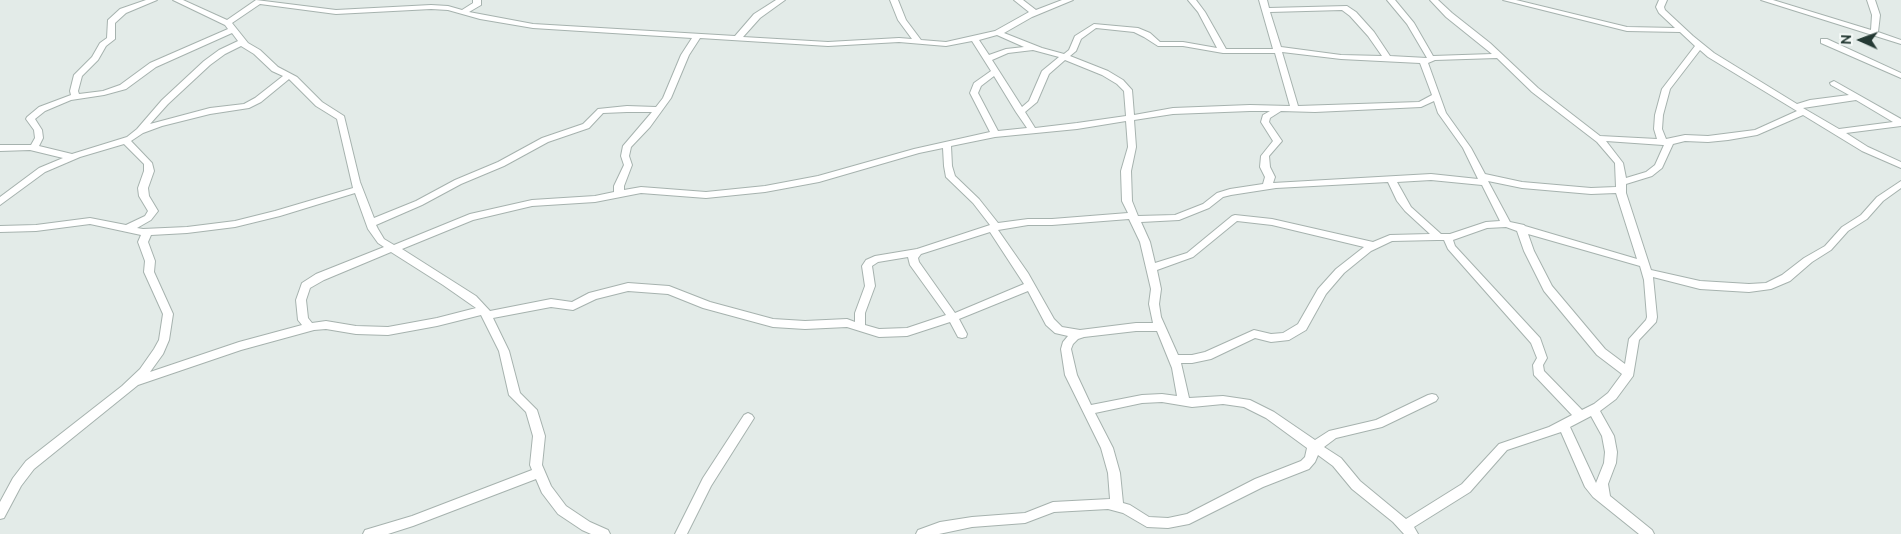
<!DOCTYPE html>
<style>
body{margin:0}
#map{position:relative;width:1901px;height:534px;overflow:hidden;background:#e3ebe8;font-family:Ubuntu,sans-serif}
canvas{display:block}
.north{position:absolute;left:1836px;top:15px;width:50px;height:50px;-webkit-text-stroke:4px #f3f8f6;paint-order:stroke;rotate:272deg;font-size:14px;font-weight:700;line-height:20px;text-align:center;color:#253a34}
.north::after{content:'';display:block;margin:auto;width:18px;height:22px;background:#253a34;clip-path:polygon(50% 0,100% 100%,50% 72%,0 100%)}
</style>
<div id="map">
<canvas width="1901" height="534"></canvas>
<div class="north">N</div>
</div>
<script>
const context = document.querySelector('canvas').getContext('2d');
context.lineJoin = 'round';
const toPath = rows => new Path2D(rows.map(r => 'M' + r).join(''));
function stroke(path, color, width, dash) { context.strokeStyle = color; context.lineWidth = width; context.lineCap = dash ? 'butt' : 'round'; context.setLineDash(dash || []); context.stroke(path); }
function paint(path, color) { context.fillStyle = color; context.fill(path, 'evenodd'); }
const street = toPath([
 [146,0,157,0,126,13,115,23,115,39,106,46,98,60,82,76,78,91,79,94,103,91,120,85,150,63,228,29,225,25,173,0,183,0,227,20,256,0,336,10,431,5,448,6,462,10,473,3,473,0,481,0,481,5,469,12,533,24,735,36,754,14,776,0,785,0,760,18,743,37,828,42,899,38,912,39,898,20,890,0,898,0,906,20,921,40,946,42,995,31,1029,12,1014,0,1023,0,1036,10,1062,0,1073,0,1032,17,1004,33,1042,48,1064,54,1069,50,1075,36,1094,24,1138,28,1150,33,1160,42,1183,42,1217,48,1198,12,1188,0,1196,0,1205,12,1226,49,1273,49,1259,0,1267,0,1269,8,1347,6,1356,12,1374,32,1390,56,1427,58,1407,24,1387,0,1395,0,1414,23,1433,56,1492,54,1446,17,1430,0,1438,0,1452,13,1490,43,1538,88,1600,136,1657,139,1654,129,1655,115,1662,89,1695,46,1680,32,1627,31,1503,0,1516,0,1627,27,1675,28,1659,13,1656,7,1659,0,1667,0,1664,7,1665,10,1693,36,1714,53,1797,104,1810,100,1849,95,1831,85,1830,83,1834,81,1901,119,1901,126,1846,133,1868,147,1901,162,1901,168,1862,151,1803,115,1757,135,1728,140,1708,142,1685,141,1673,144,1662,168,1652,176,1626,184,1626,193,1651,270,1700,281,1749,284,1766,283,1782,275,1804,258,1825,246,1842,227,1861,215,1877,197,1901,181,1901,188,1883,201,1867,219,1848,231,1831,250,1812,262,1790,281,1771,289,1749,292,1700,289,1653,277,1657,317,1656,322,1639,340,1633,376,1616,399,1600,411,1614,436,1617,452,1616,463,1608,484,1610,496,1652,530,1654,534,1639,534,1593,497,1585,487,1561,432,1507,450,1470,492,1414,527,1418,534,1404,534,1393,522,1352,489,1333,466,1318,455,1315,462,1309,469,1263,487,1189,524,1168,528,1147,527,1123,513,1108,509,1054,512,1025,523,972,527,939,534,916,534,918,530,940,522,972,517,1025,513,1053,502,1110,499,1108,473,1101,448,1065,375,1061,349,1063,342,1068,336,1055,333,1046,325,1028,291,959,319,967,334,966,337,962,338,958,337,950,322,907,336,879,337,847,327,805,329,773,327,703,308,668,294,628,291,596,299,573,310,551,307,493,318,509,351,520,393,537,410,545,436,542,465,551,486,566,506,590,522,608,530,610,534,591,534,582,530,558,514,542,493,536,479,413,526,388,534,363,534,365,530,412,516,532,470,530,465,533,436,526,412,509,395,499,351,481,315,437,326,388,335,356,334,326,329,314,330,241,350,138,385,34,469,21,486,4,518,0,519,0,502,13,478,26,461,122,386,140,369,154,349,159,340,163,314,144,272,145,261,138,242,141,235,90,224,36,231,0,232,0,226,36,225,90,218,126,225,145,216,148,211,139,196,138,188,144,171,144,164,124,144,80,157,45,172,0,205,0,197,39,168,63,158,30,150,0,151,0,145,31,145,35,138,34,130,26,119,27,117,39,107,71,95,70,91,74,75,92,57,100,43,107,38,108,20,120,9,146,0],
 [260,4,336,14,431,9,448,10,480,19,533,28,692,38,681,55,663,98,656,107,627,106,598,109,583,124,542,138,498,162,455,180,416,201,374,218,360,182,344,116,322,102,297,77,278,67,260,50,248,43,232,23,260,4],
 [1342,10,1350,16,1368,36,1382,56,1341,55,1281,47,1270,12,1342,10],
 [1096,28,1134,32,1144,37,1158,46,1183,46,1223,53,1275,53,1290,106,1250,105,1173,108,1134,115,1132,90,1123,80,1108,71,1070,56,1076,51,1081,39,1096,28],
 [232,33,238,41,219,50,204,61,162,100,137,129,127,137,72,154,39,146,43,138,42,130,35,119,45,111,71,100,104,95,126,89,156,67,232,33],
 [997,35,1024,47,1006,49,989,55,979,40,997,35],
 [700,38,828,46,899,42,946,46,972,41,991,71,974,83,970,93,990,132,914,149,818,176,765,186,706,192,641,187,624,190,624,186,632,165,629,156,631,147,650,127,671,98,689,55,700,38],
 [241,46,254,54,272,71,283,76,255,98,244,104,210,108,150,124,168,104,210,65,225,54,241,46],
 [1033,50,1059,57,1042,71,1029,101,1022,107,992,60,1008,53,1033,50],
 [1700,50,1708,57,1797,111,1755,130,1708,136,1685,135,1666,139,1662,129,1663,115,1670,89,1700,50],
 [1282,52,1341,59,1420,63,1432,95,1419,102,1298,106,1282,52],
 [1497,58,1532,92,1597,142,1615,163,1616,187,1591,188,1522,182,1485,174,1471,148,1446,113,1428,63,1435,60,1497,58],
 [1065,60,1102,75,1117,84,1124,91,1126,116,1077,123,1035,128,1025,112,1037,102,1049,74,1065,60],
 [994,76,1016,112,1027,128,998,131,978,93,981,86,994,76],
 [289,79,316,106,337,119,353,188,275,211,235,221,187,227,143,229,137,228,151,220,158,211,149,196,148,188,154,171,152,163,131,141,143,133,162,126,210,114,249,108,261,102,289,79],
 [1856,100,1893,122,1839,129,1803,108,1856,100],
 [1434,101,1438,113,1463,148,1478,179,1431,174,1273,183,1275,177,1270,167,1269,156,1282,141,1269,122,1270,118,1281,111,1315,112,1421,107,1434,101],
 [1250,111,1270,111,1263,115,1261,122,1273,141,1261,156,1260,167,1265,177,1263,184,1230,189,1217,193,1203,204,1175,215,1138,216,1132,201,1131,171,1136,147,1134,120,1173,114,1250,111],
 [627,112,652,112,623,146,621,156,624,165,614,186,614,192,595,196,532,200,470,214,394,245,384,239,378,229,376,225,422,205,461,184,504,166,548,142,589,128,603,113,627,112],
 [1126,121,1128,147,1121,171,1122,201,1128,213,1052,219,1028,219,998,223,979,199,955,176,952,166,951,146,995,137,1077,129,1126,121],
 [1606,141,1663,145,1664,145,1655,165,1646,172,1626,178,1623,163,1606,141],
 [943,148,944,166,946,177,973,203,990,225,917,249,875,256,866,260,862,266,865,286,855,313,855,322,847,319,805,321,773,319,710,302,669,286,628,283,589,293,572,302,551,299,490,311,476,296,402,249,473,220,532,206,595,202,641,193,706,198,765,192,819,182,919,153,943,148],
 [1431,180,1482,185,1500,221,1486,222,1450,234,1441,234,1411,207,1397,182,1431,180],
 [1488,181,1522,188,1591,194,1616,193,1637,259,1525,226,1524,225,1510,222,1488,181],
 [1388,182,1397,201,1405,211,1430,234,1390,235,1373,242,1272,219,1235,215,1232,216,1187,253,1155,263,1150,242,1141,222,1179,220,1209,208,1223,197,1231,195,1276,188,1388,182],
 [355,193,368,229,378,243,384,247,316,274,302,283,296,300,298,320,302,325,239,342,150,372,163,354,169,340,173,314,154,272,155,261,148,242,151,235,187,233,235,227,280,216,355,193],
 [1129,219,1140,242,1151,289,1149,304,1153,323,1136,323,1080,330,1062,327,1054,319,1028,273,998,230,1028,225,1052,225,1129,219],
 [1237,221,1272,225,1364,247,1336,269,1318,289,1298,324,1283,333,1271,334,1254,330,1205,352,1192,355,1178,355,1161,317,1159,304,1161,289,1157,270,1193,257,1237,221],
 [1506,227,1517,231,1524,251,1544,291,1597,355,1622,374,1608,393,1594,404,1582,410,1544,371,1543,365,1547,358,1540,338,1455,246,1453,240,1487,228,1506,227],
 [990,232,1024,284,955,313,919,262,918,258,921,254,990,232],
 [1528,234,1640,266,1644,280,1647,317,1646,320,1629,339,1625,364,1605,349,1552,286,1534,251,1528,234],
 [1437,240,1444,240,1448,249,1531,343,1537,358,1533,365,1534,375,1572,415,1549,427,1499,444,1462,484,1406,519,1360,481,1341,458,1324,447,1336,438,1382,427,1436,401,1438,398,1436,395,1432,394,1428,395,1376,420,1329,431,1315,440,1274,412,1250,400,1223,396,1189,398,1181,363,1192,363,1211,359,1255,338,1271,342,1289,340,1306,330,1326,294,1344,273,1371,251,1392,241,1437,240],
 [391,252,443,285,476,308,437,318,388,327,356,326,326,321,312,323,308,318,306,300,310,288,324,280,391,252],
 [908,257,910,265,946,315,907,328,879,329,865,325,865,313,875,286,872,266,878,262,908,257],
 [1136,331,1157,331,1172,368,1177,396,1162,394,1142,395,1091,405,1077,375,1071,349,1073,344,1078,339,1084,337,1136,331],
 [1162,402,1192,407,1223,404,1244,407,1266,418,1307,448,1305,457,1301,461,1255,479,1187,514,1168,518,1149,517,1130,505,1123,503,1120,473,1113,448,1095,413,1142,403,1162,402],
 [1591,416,1602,436,1605,452,1604,463,1596,483,1570,427,1591,416],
 [1761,0,1773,0,1871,30,1872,15,1867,0,1875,0,1880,15,1878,32,1901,40,1901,44,1761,0],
 [1821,39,1827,39,1901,73,1901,78,1821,43,1821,39],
 [748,413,752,415,754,418,711,486,687,534,675,534,703,478,744,415,748,413]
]);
stroke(street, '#a6b2ae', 2);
paint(street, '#fff');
</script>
